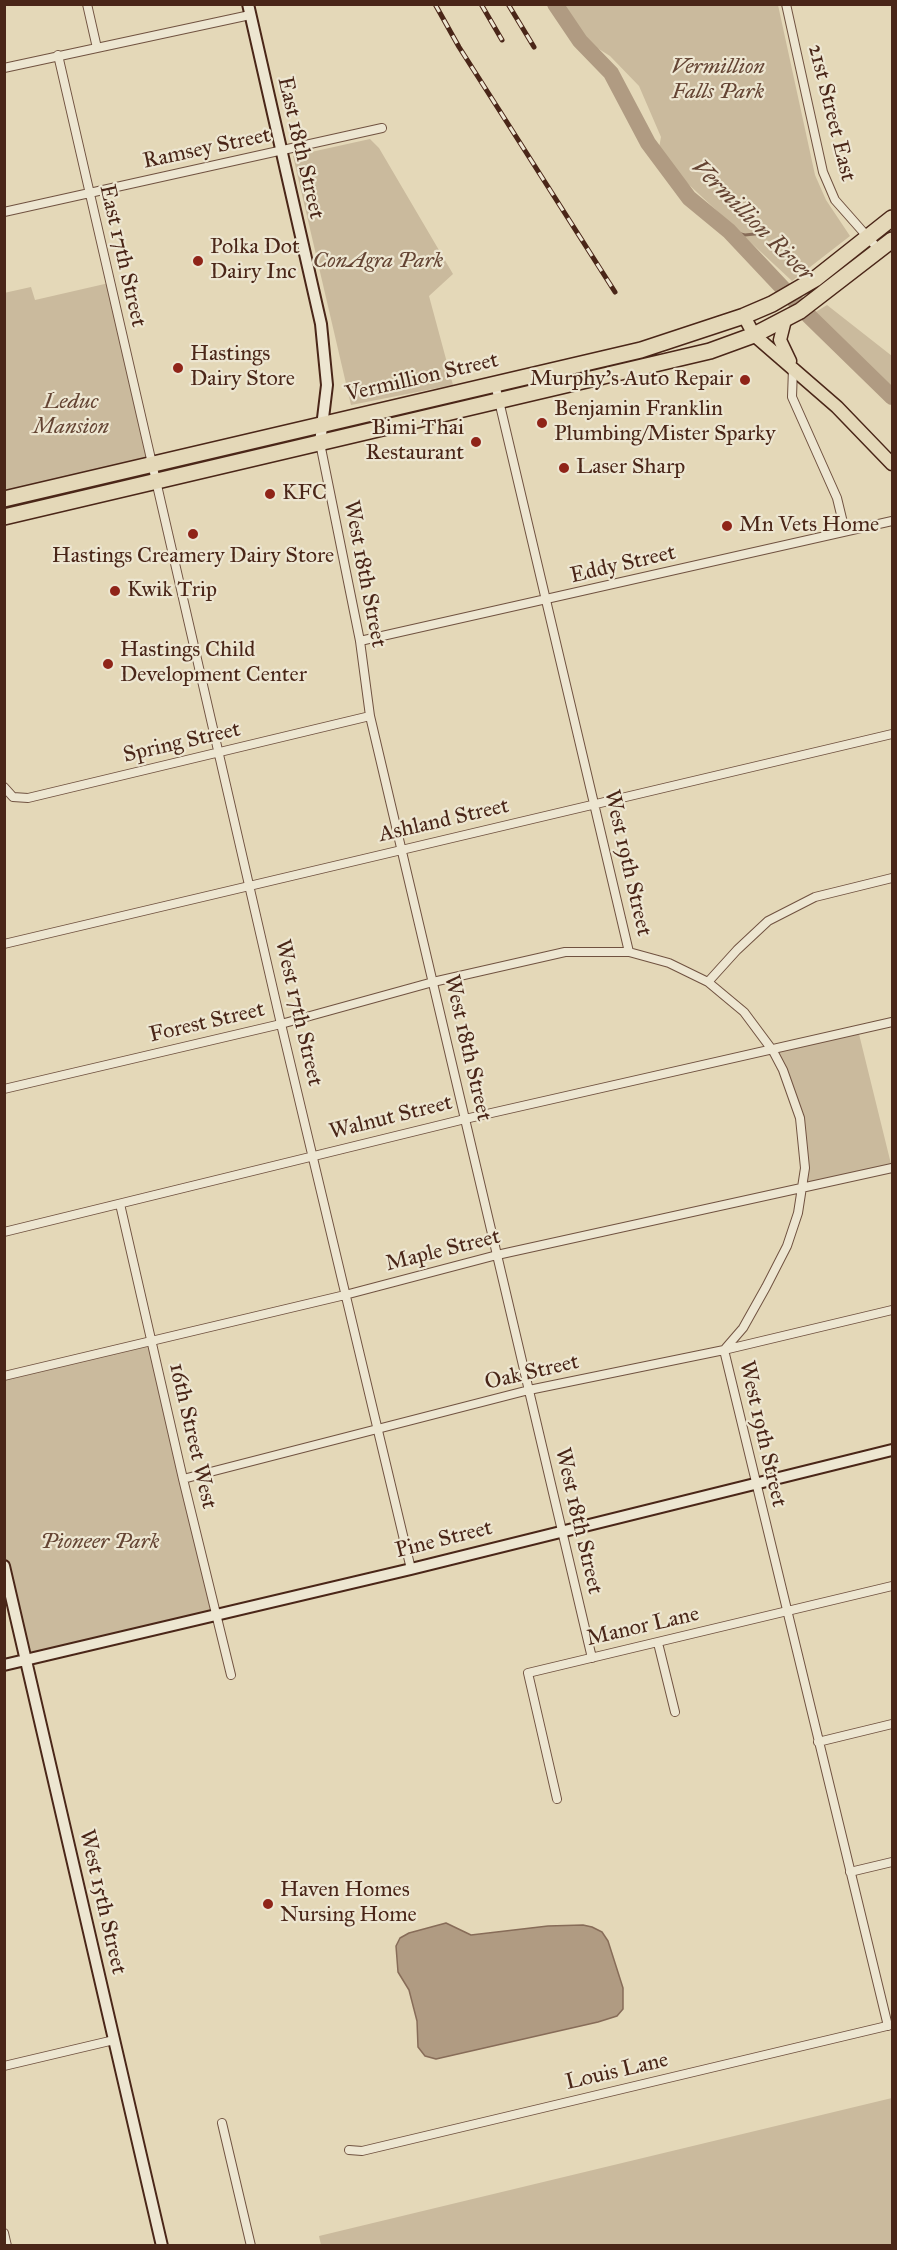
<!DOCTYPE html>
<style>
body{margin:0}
#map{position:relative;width:897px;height:2250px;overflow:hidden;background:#e4d8b8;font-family:"IM FELL Great Primer",serif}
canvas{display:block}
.frame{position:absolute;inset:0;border:6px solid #4a2618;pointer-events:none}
</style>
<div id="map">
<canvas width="897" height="2250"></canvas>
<div class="frame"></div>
</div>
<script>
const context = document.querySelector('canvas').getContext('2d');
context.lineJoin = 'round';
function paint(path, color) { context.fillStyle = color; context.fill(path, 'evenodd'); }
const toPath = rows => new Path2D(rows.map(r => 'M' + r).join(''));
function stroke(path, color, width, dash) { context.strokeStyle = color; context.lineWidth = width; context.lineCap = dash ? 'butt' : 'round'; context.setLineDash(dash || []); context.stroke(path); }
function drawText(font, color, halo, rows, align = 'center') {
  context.font = font + ' "IM FELL Great Primer",serif'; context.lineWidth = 4.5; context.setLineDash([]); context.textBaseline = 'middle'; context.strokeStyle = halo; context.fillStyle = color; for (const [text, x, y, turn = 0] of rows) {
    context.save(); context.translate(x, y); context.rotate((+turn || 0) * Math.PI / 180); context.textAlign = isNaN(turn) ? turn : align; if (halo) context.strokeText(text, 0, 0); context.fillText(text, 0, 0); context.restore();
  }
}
const green = toPath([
 [561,5,778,5,815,175,826,200,850,236,792,281,685,181,659,148,661,137,639,86,610,56,586,41,567,20],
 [370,139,379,148,453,274,429,296,453,385,351,405,293,156],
 [109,283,152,465,5,499,4,293,31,287,35,300],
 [827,305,892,356,892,397,809,316],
 [858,1030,892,1168,804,1189,803,1138,773,1051],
 [151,1342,217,1615,26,1659,5,1566,5,1376],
 [892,2098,892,2245,321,2245,319,2236]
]);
const water = toPath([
 [446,1923,471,1935,548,1926,583,1925,592,1927,602,1932,608,1941,623,1988,623,2009,617,2016,598,2022,436,2059,425,2056,418,2047,417,2021,409,1990,398,1972,396,1946,400,1938,409,1933,446,1923]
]);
const stream = toPath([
 [729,231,745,235,764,233]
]);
const river = toPath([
 [555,4,580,41,611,73,648,143,689,198,729,231,809,316,892,397]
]);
const street = toPath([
 [87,4,97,48],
 [786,4,823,172,835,200,880,251],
 [58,55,281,1024,411,1569],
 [4,68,250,15],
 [4,212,382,128],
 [793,368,792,397,837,498,845,531],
 [495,384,629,952,669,963,708,982,744,1012,773,1051,783,1070,800,1118,805,1168,798,1213,787,1246,766,1287,743,1328,724,1350,888,2026],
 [320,443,360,641,370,716,592,1658],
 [360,641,892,521],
 [4,787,13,797,28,798,370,716],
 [4,944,892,734],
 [708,982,737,950,768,921,815,897,892,878],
 [4,1089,281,1024,433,982,565,952,629,952],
 [120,1204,183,1479,231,1675],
 [4,1232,465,1119,892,1022],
 [4,1376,345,1295,497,1255,892,1168],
 [183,1479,529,1390,724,1350,892,1310],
 [658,1643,675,1712],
 [818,1742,892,1724],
 [557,1799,528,1673,892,1586],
 [850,1872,892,1862],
 [4,2066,114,2040],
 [222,2123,251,2246],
 [349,2150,362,2151,891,2025],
 [4,2233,7,2246]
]);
const secondary = toPath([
 [248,4,321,324,327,385,320,443],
 [4,1566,162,2246],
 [4,1665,411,1569,892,1450]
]);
const primary = toPath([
 [744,316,754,335,837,407,892,464],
 [785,320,780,340,790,361]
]);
const highway = toPath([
 [4,499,641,350,744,316,772,304,815,279,892,218],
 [4,517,710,351,754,335,800,311,892,240]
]);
const rail = toPath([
 [435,4,459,47,615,292],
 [481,4,502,40],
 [508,4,534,47]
]);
const markers = [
 [198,261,6,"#8f2418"],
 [178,368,6,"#8f2418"],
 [745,380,6,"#8f2418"],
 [542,423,6,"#8f2418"],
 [476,442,6,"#8f2418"],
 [564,468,6,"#8f2418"],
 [270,494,6,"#8f2418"],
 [727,526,6,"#8f2418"],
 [193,534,6,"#8f2418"],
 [115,591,6,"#8f2418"],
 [108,664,6,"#8f2418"],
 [268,1904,6,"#8f2418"]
];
const parkNames = [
 ["Vermillion",718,68],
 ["Falls Park",718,93],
 ["ConAgra Park",378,262],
 ["Leduc",71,403],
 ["Mansion",71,428],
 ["Pioneer Park",100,1543]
];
const streetNames = [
 ["21st Street East",831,113,76],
 ["East 18th Street",300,148,77],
 ["Ramsey Street",207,149,-12],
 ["East 17th Street",122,256,77],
 ["Vermillion Street",422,378,-13],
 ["Eddy Street",623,565,-13],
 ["West 18th Street",364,574,79],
 ["Spring Street",182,743,-13],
 ["Ashland Street",444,821,-13],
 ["West 19th Street",627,863,77],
 ["West 17th Street",298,1013,77],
 ["Forest Street",207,1023,-13],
 ["West 18th Street",467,1048,77],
 ["Walnut Street",391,1118,-14],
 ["Maple Street",443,1251,-14],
 ["Oak Street",532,1373,-13],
 ["West 19th Street",762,1434,77],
 ["16th Street West",192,1436,77],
 ["West 18th Street",578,1521,77],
 ["Pine Street",444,1540,-14],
 ["Manor Lane",643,1627,-13],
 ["West 15th Street",102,1902,77],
 ["Louis Lane",617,2072,-13]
];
const poiNames = [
 ["Polka Dot",210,248],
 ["Dairy Inc",210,273],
 ["Hastings",190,355],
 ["Dairy Store",190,380],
 ["Murphy's Auto Repair",733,380,"right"],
 ["Benjamin Franklin",554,410],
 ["Plumbing/Mister Sparky",554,435],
 ["Bimi Thai",464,429,"right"],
 ["Restaurant",464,454,"right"],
 ["Laser Sharp",576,468],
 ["KFC",282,494],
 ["Mn Vets Home",739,526],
 ["Hastings Creamery Dairy Store",193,557,"center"],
 ["Kwik Trip",127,591],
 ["Hastings Child",120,651],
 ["Development Center",120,676],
 ["Haven Homes",280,1891],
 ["Nursing Home",280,1916]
];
const waterNames = [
 ["Vermillion River",752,221,45]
];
paint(green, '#caba9d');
paint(water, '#b09b82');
stroke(water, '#876c58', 1.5);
stroke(stream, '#876c58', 3);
stroke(river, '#b09b82', 16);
stroke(street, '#705240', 10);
stroke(secondary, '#4a2618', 14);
stroke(primary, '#4a2618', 15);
stroke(highway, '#4a2618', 18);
stroke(street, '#ede6d1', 8);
stroke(secondary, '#ede6d1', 10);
stroke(primary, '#e4d8b8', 12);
stroke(highway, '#e4d8b8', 15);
stroke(rail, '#4a2618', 5);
stroke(rail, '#ede6d1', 3, [9]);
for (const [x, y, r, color] of markers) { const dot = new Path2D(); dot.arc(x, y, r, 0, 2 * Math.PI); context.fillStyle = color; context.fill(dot); stroke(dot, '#ede6d1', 2); }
drawText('italic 22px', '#644433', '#ede6d1', parkNames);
drawText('22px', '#4a2618', '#ede6d1', streetNames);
drawText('22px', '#4a2618', '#ede6d1', poiNames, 'left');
drawText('italic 24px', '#644332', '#ede6d1', waterNames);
</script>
